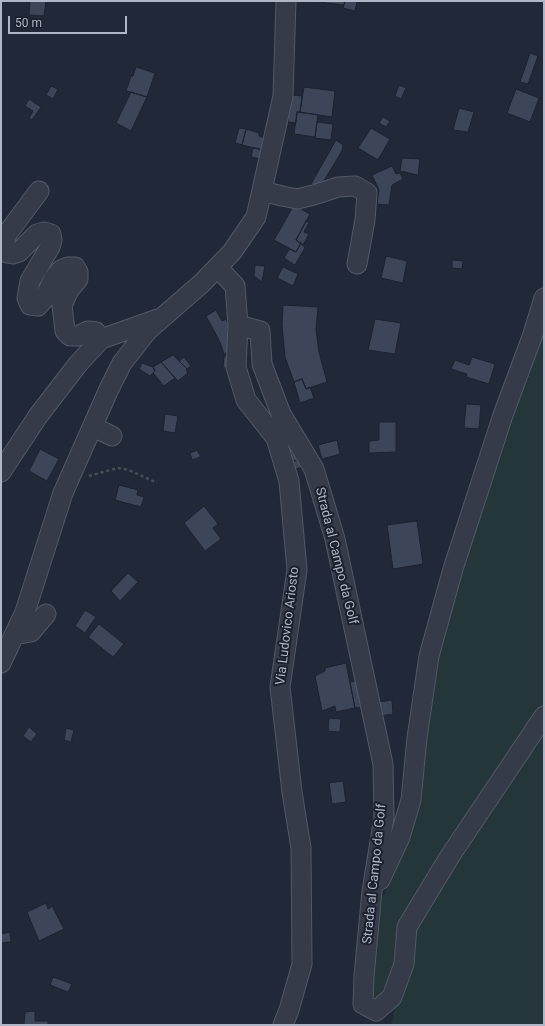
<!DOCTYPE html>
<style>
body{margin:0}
#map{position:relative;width:545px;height:1026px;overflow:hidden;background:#212938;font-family:Roboto,sans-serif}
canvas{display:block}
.frame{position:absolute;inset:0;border:2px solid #afb6c5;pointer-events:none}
.scale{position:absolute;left:8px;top:16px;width:119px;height:18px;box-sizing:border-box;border:2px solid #afb6c5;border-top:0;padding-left:5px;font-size:12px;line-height:14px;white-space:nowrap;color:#afb6c5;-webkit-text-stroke:3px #1a202d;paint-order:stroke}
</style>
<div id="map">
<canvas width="545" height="1026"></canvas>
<div class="frame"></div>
<div class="scale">50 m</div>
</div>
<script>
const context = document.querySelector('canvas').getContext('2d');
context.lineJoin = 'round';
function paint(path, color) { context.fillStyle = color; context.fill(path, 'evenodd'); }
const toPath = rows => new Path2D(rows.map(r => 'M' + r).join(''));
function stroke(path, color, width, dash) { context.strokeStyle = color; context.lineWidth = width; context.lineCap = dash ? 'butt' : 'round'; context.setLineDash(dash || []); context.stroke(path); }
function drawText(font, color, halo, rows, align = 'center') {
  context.font = font + ' Roboto,sans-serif'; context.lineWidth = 4; context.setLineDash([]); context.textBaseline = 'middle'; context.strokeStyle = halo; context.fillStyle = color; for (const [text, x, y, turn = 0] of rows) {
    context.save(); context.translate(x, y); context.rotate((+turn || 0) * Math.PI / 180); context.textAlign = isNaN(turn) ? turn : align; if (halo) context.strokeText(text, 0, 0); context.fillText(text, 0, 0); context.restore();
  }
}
const green = toPath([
 [544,332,544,1025,391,1025,396,1002,373,997,371,987,382,899,391,881,398,858,435,668,463,570,501,443,529,377]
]);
const building = toPath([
 [30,1,46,1,44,16,29,15,30,1],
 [310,1,345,1,344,5,310,1],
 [345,1,360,1,360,3,357,2,355,11,343,8,345,1],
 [530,53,538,56,528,84,520,82,530,53],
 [136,67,155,73,147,97,126,91,131,76,133,76,136,67],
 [399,85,406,88,401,99,395,96,399,85],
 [51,86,58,89,53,99,46,95,51,86],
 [304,87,335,91,332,117,300,112,304,87],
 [516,89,539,98,530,122,507,113,516,89],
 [131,92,147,97,131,131,116,123,131,92],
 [292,95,302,96,300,112,297,112,296,123,288,122,289,110,292,95],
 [29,99,41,107,32,120,29,118,33,111,25,106,29,99],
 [459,108,474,112,468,132,453,130,459,108],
 [297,112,318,115,315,137,294,134,297,112],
 [383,117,390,121,386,127,379,123,383,117],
 [317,122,333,124,331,140,315,138,317,122],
 [239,128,246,129,242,145,235,143,239,128],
 [371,128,390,139,378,160,358,148,371,128],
 [246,129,259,133,259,136,269,140,268,151,242,145,246,129],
 [336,140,343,145,342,151,320,187,311,184,336,140],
 [253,148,268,151,266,160,251,157,253,148],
 [402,158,420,159,418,175,400,171,402,158],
 [392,166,396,174,400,173,403,179,392,185,389,205,377,204,379,190,372,175,392,166],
 [294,205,310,214,296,240,301,243,296,252,274,240,294,205],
 [306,221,309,223,304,232,309,234,303,245,296,240,306,221],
 [301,243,305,248,295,265,284,258,289,249,296,252,301,243],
 [386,256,407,261,403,283,381,278,386,256],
 [452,260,463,261,462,269,452,268,452,260],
 [255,265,265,266,262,282,254,276,255,265],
 [283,267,298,274,293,286,277,278,283,267],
 [283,305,318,307,316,330,319,352,327,382,306,389,302,379,294,382,285,357,282,325,283,305],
 [216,310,222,321,226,319,230,328,227,329,230,335,228,352,224,354,220,342,206,316,216,310],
 [375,319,401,323,395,354,368,350,375,319],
 [173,355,187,369,186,370,188,373,178,381,161,362,173,355],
 [224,356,228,356,227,368,223,368,224,356],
 [184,357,191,366,187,369,179,361,184,357],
 [472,357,495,364,489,384,466,377,467,374,451,369,455,360,469,365,472,357],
 [161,362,175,378,164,386,153,373,155,371,153,367,161,362],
 [142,363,153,367,155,371,150,376,139,369,142,363],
 [302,379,306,389,310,387,314,398,300,403,294,382,302,379],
 [466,404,481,405,479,429,464,428,466,404],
 [165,414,178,416,175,433,163,431,165,414],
 [379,422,396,422,396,452,369,453,369,441,379,440,379,422],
 [337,440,340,454,322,459,318,445,337,440],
 [40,449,59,459,47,481,29,471,40,449],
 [197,450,200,455,200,457,192,460,190,453,197,450],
 [300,450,302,458,285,465,283,457,300,450],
 [302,458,305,466,287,472,285,465,302,458],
 [119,485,138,490,137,495,144,497,141,507,115,500,119,485],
 [204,506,218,524,213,528,221,539,205,551,184,523,204,506],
 [417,521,423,564,393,569,387,525,417,521],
 [128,573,138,582,120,601,111,591,128,573],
 [85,610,96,617,85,633,75,626,85,610],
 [99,624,124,644,113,657,88,637,99,624],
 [346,663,355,708,336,712,335,706,322,711,315,676,325,671,325,668,346,663],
 [361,680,366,706,355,708,350,682,361,680],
 [392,700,393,714,380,716,379,702,392,700],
 [329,718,341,719,340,732,328,731,329,718],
 [29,727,37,734,31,742,23,736,29,727],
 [66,728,74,730,71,742,64,740,66,728],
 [343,781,346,802,332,804,329,783,343,781],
 [46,903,48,909,52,906,64,929,39,941,27,912,46,903],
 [10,932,11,942,1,943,1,934,10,932],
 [53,977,72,984,68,992,50,985,53,977],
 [35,1011,35,1021,48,1021,48,1025,24,1025,25,1012,35,1011]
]);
const path = toPath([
 [89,476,118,468,129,470,157,483]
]);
const minor = toPath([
 [39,191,7,234,4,243,7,253,13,254,19,252,37,234,44,232,51,234,52,240,50,247,30,281,27,298,30,305,38,306,45,298,54,278,61,270,68,267,75,267,78,272,78,279,69,290,62,305,65,331,70,336,78,336,88,331,96,332,101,339],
 [262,191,282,196,297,199,314,195,338,187,355,186,367,193,365,220,357,264],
 [218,268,235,286,238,325,236,367,246,400,276,438,289,481,297,570,280,687,292,792,301,848,302,964,289,1010,283,1025],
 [238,325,260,331,262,364,281,414,314,469,335,539,383,764,384,817,372,891,364,976,363,1004,376,1011,392,997,404,964,407,927,450,856,544,716],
 [93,427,112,436],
 [1,472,38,416,78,364,101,339,158,319],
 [14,635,31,632,46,614],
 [1,663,25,612,63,493,109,389,122,363,148,330,202,283,232,252,256,217,283,96,286,1],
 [380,880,400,837,411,800,417,738,429,656,453,569,503,415,532,337,544,298]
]);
const streetNames = [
 ["Strada al Campo da Golf",336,556,76],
 ["Via Ludovico Ariosto",288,626,-83],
 ["Strada al Campo da Golf",375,874,-84]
];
paint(green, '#24363a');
paint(building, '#3d4658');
stroke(building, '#1c222f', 1);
stroke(minor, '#525966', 21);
stroke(path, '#415256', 2.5, [3, 3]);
stroke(minor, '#353b48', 19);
drawText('13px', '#afb6c5', '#1a202d', streetNames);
</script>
